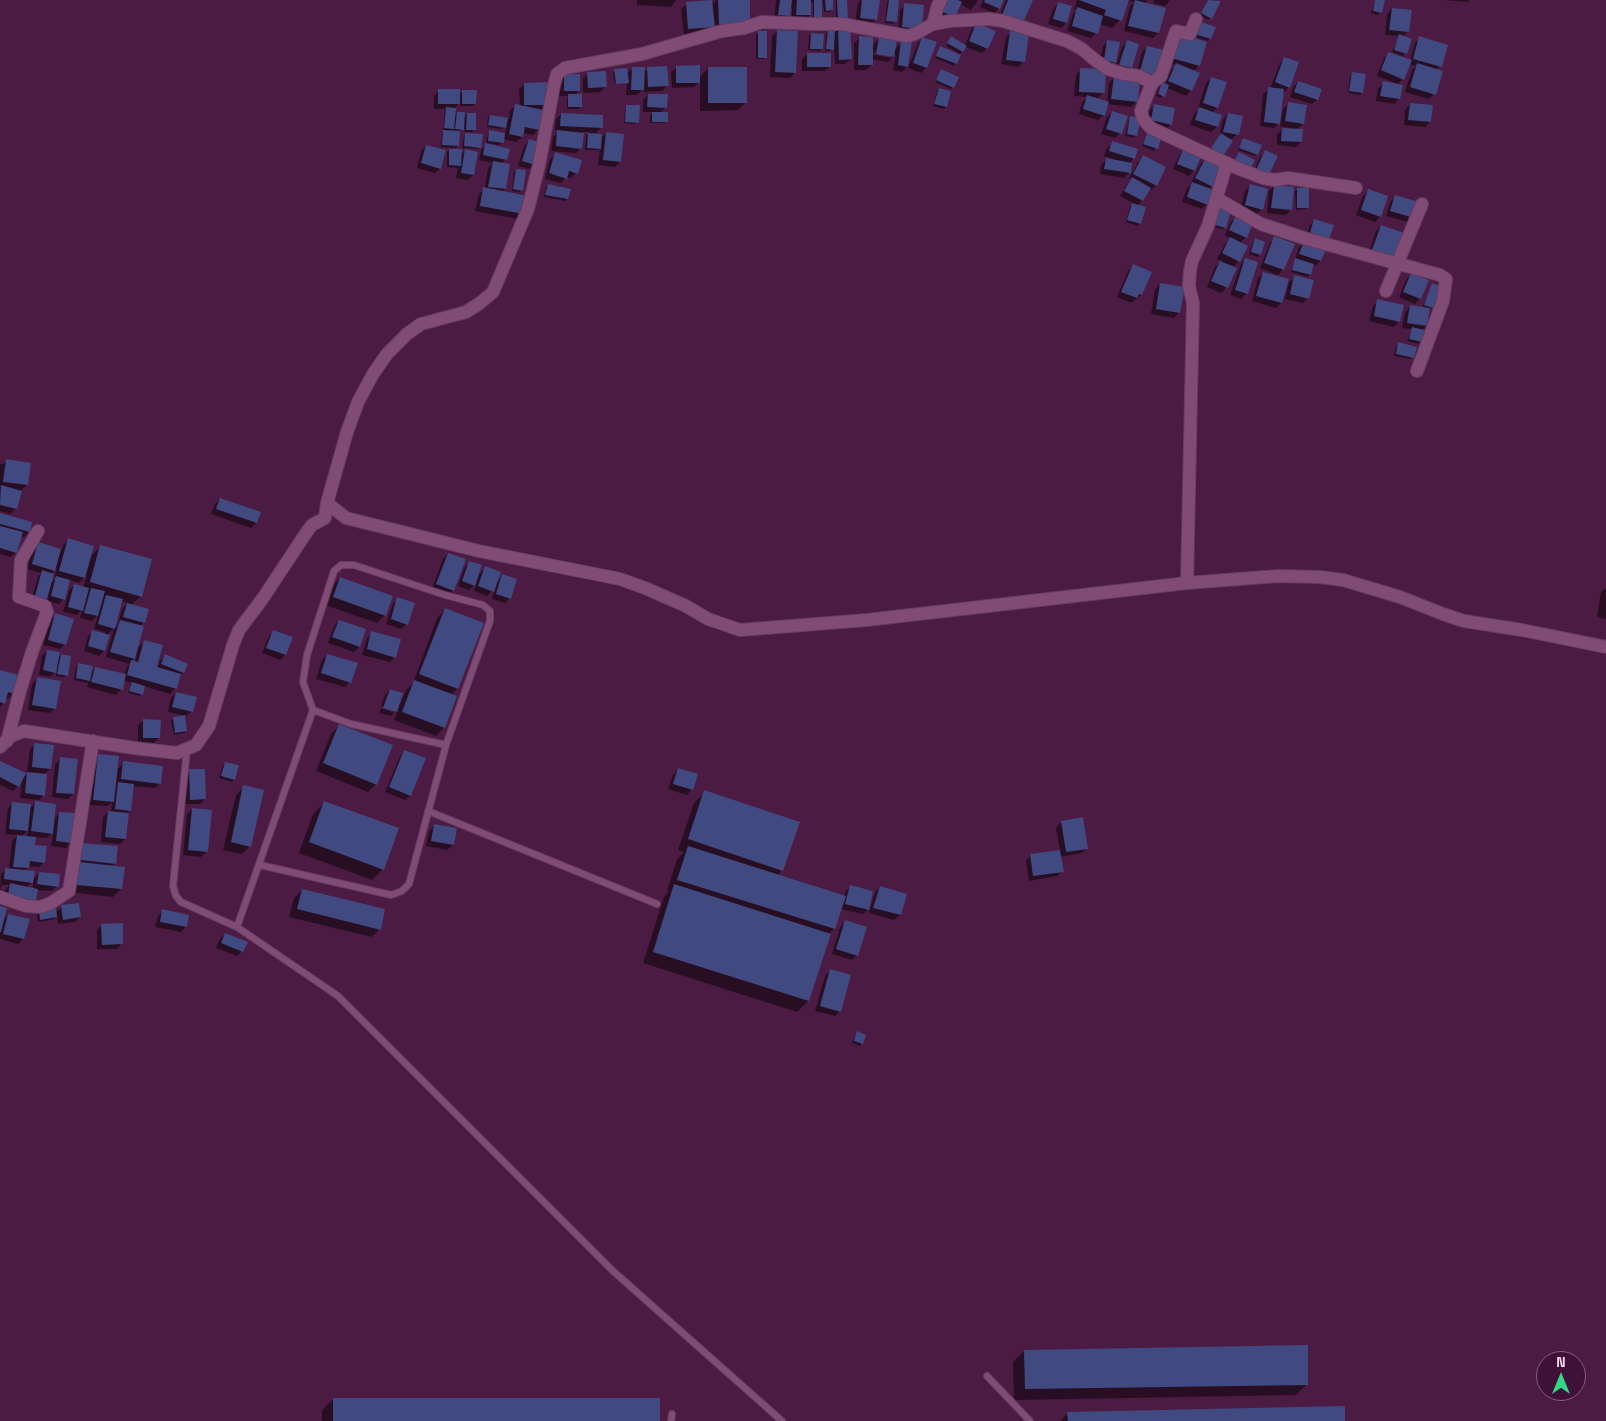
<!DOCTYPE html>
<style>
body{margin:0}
#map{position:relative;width:1606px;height:1421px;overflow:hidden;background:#4b1b43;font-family:"Space Grotesk",sans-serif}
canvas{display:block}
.north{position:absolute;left:1536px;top:1351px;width:50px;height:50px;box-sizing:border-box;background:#3f1038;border:1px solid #875e80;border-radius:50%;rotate:0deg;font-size:14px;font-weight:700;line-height:20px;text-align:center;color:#f3d4eb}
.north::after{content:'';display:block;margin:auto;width:18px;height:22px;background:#33d882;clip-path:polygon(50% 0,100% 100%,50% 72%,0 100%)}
</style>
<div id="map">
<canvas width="1606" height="1421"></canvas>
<div class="north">N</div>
</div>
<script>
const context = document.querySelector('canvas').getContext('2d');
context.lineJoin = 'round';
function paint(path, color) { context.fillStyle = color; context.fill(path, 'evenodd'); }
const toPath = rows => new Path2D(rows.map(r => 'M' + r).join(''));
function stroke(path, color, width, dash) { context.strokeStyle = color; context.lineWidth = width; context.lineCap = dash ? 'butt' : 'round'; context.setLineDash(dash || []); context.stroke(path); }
const shadow = toPath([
 [637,0,676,0,671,7,637,5],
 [716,0,749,0,749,24,709,32,684,34,681,9,686,4,712,5],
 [776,0,821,0,813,22,813,3,810,3,810,15,805,20,792,20,792,8,790,8,789,15,784,21,774,20],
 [822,0,831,0,832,10,830,12,824,12,823,1,821,1],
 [836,0,846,0,844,20,836,20],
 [861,0,878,0,876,19,871,24,855,22,858,3],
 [889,0,895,22,893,24,885,23,887,2],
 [945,0,978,0,971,10,960,4,949,22,936,16],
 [983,0,1003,0,999,8,994,13,980,7],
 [1006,0,1032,0,998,20],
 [1077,0,1148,0,1144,4,1164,9,1158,33,1153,38,1124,31,1130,6,1135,2,1127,1,1120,20,1112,28,1100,24,1096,33,1091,38,1067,31,1073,14,1077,10,1074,9],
 [1154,0,1170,0,1165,6,1153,3],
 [1208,0,1219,1,1209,20,1200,15],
 [1376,0,1378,0,1380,12,1378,15,1371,13],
 [1445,0,1469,0,1468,2],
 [1058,4,1066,23,1061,28,1048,24,1053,9],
 [905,5,921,29,898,32,900,10],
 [1392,9,1408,31,1402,37,1405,53,1403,56,1392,52,1399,36,1385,35,1387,14],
 [976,25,987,48,982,53,965,47,960,54,946,46,951,38,965,46,971,30],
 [1214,28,1208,41,1193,36],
 [838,29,850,59,845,64,835,64,834,48,830,51,825,51,826,34,828,32,835,32],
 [778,31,795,73,790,78,770,77,772,36],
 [1011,32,1023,62,1018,67,1001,64,1006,37],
 [758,33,766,57,764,59,756,59,756,35],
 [811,34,822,49,820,51,808,50,809,37],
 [860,38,872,46,879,39,895,49,902,42,907,67,902,72,893,70,896,54,888,62,872,59,872,65,866,70,854,70,854,43],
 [870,52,891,55,891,58,870,54],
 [923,38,935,43,926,68,921,73,908,68,918,43],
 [1420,38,1440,66,1436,70,1434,94,1429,99,1405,92,1412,70,1416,66,1409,64,1403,79,1398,84,1377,76,1384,58,1389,53,1410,61,1415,43],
 [1173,40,1199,65,1193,72,1191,90,1186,96,1167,88,1161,98,1156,96,1160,86,1163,84,1165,85,1171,70,1176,65,1167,63],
 [1108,41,1115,62,1110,67,1099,65,1103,46],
 [1127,42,1138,45,1131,68,1126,73,1115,70,1122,47],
 [1148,47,1162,51,1150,80,1136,76,1142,52],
 [940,48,959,56,954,66,935,58],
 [807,54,830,66,825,71,802,71,802,59],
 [1285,58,1289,87,1284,92,1282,92,1279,123,1274,128,1260,126,1263,94,1269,89,1270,89,1280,63],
 [677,67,699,78,708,68,746,102,738,110,700,111,700,81,694,87,672,88,671,72],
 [633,68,643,73,648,69,667,86,662,91,644,92,643,89,637,95,626,95,627,84,614,86,627,84,627,82,614,83,613,73,615,70,627,74],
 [1081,69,1103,92,1098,98,1092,97,1107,103,1109,83,1114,78,1136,102,1131,107,1107,104,1104,115,1098,120,1079,114,1082,102,1087,97,1074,96,1076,75],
 [942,70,953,87,951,89,935,82],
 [588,73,605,87,600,92,583,93,583,78],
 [1353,74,1362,92,1360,95,1348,93,1350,76],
 [565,75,579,91,574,96,581,107,578,109,567,109,567,98,569,96,559,96,559,80],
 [1212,78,1217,107,1212,113,1220,115,1217,127,1211,132,1190,125,1194,114,1200,108,1198,108,1206,83],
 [1298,82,1317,99,1312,104,1290,97,1293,87],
 [1384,83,1399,99,1394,104,1376,101,1378,88],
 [525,84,547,104,540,111,542,111,538,130,533,135,522,133,522,137,516,142,503,139,500,145,486,143,488,134,490,132,505,134,507,124,502,129,487,127,488,118,490,116,509,119,510,110,516,105,520,106,519,89],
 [939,89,950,92,946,107,943,109,933,106,937,91],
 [439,90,458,95,463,91,475,104,473,106,460,106,460,102,455,108,454,116,457,113,464,117,467,114,474,130,472,132,464,132,465,128,459,131,458,145,456,148,441,147,442,134,446,130,443,130,445,109,434,109,434,96],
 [648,95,666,107,660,113,667,121,665,123,650,123,650,115,653,112,643,112,643,100],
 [1289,104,1303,124,1296,130,1301,142,1296,147,1277,145,1277,134,1283,129,1289,130,1290,128,1280,126,1283,109],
 [1410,104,1430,122,1425,127,1404,125,1405,110],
 [1155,105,1171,124,1166,129,1147,125,1150,110],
 [627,106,637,122,635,124,624,123,625,108],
 [1112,112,1120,133,1115,138,1101,134,1107,117],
 [561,114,601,128,594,135,600,139,606,133,620,162,615,167,598,165,600,148,598,150,585,150,586,136,590,132,583,132,581,148,576,153,551,151,553,137,559,131,555,130,556,119],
 [1228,114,1237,134,1232,139,1226,138,1222,155,1207,154,1219,137,1223,120],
 [1131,117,1136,135,1134,138,1125,136,1129,120],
 [1148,131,1156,148,1154,151,1142,146,1146,134],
 [466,134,480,147,478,149,462,148,464,136],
 [1243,139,1257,154,1255,156,1238,150],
 [530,140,534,164,529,169,518,166,524,146],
 [1112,143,1134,158,1129,164,1131,164,1129,173,1124,178,1100,174,1101,165,1107,159,1114,161,1114,159,1104,156,1107,148],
 [486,145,506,159,501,164,505,189,502,192,526,197,518,219,475,211,479,194,485,188,488,168,493,163,479,160,481,150],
 [426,146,440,168,435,173,417,168,421,151],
 [1185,148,1194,170,1189,176,1173,169,1180,154],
 [450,150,460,156,465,151,477,153,473,175,468,180,456,178,458,168,447,167,447,152],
 [1265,152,1276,156,1252,175,1260,157],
 [556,154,576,173,571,178,566,177,561,183,545,179,550,159],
 [1143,157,1156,185,1151,190,1149,189,1142,200,1137,206,1144,208,1140,224,1137,226,1126,222,1130,206,1133,203,1120,196,1130,180,1129,179,1138,162],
 [1206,158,1212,186,1209,189,1207,204,1202,209,1182,202,1187,188,1192,184,1191,183,1201,163],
 [517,170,522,190,520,192,512,191,514,172],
 [548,185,567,199,565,201,544,197,546,187],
 [1251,185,1262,209,1256,214,1240,210,1245,191],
 [1274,186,1291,210,1286,215,1267,213,1269,191],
 [1298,189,1308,207,1306,209,1296,210,1295,191],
 [1368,191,1380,217,1375,222,1356,215,1363,196],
 [1395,197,1417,203,1408,222,1386,216,1390,202],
 [1218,210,1225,227,1223,229,1214,227],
 [1236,217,1246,237,1240,243,1239,261,1233,267,1235,268,1226,288,1221,293,1207,287,1215,267,1222,261,1217,259,1225,244,1230,238,1225,235,1231,222],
 [1315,220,1320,261,1315,266,1313,265,1310,275,1308,277,1291,272,1299,247,1305,242,1310,225],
 [1381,226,1394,257,1368,255,1376,231],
 [1275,238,1283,269,1278,275,1260,268,1270,243],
 [1256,240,1260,254,1258,257,1249,254,1253,242],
 [1246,259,1247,293,1241,299,1230,295,1241,264],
 [1134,266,1151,273,1141,295,1131,303,1117,297,1128,271],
 [1264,273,1288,280,1281,303,1276,308,1252,301,1258,278],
 [1411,274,1420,298,1415,304,1399,297,1406,280],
 [1295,277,1308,298,1303,303,1285,299,1289,282],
 [1160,284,1179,312,1174,318,1151,314,1155,290],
 [1433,284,1432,308,1429,309,1426,326,1421,331,1421,342,1419,344,1407,341,1412,329,1402,328,1405,312,1410,307,1422,308],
 [1378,301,1399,321,1394,327,1369,321,1373,306],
 [1399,344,1413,357,1411,359,1394,356,1396,346],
 [7,461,27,485,21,490,15,509,10,514,0,511,0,464,3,464],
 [220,499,256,523,251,528,211,514,215,504],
 [0,515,29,531,24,537,21,536,16,552,11,557,0,554],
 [69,540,90,557,101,546,141,596,131,605,144,622,140,626,136,650,144,642,155,667,157,668,160,661,165,656,186,664,183,673,179,676,176,688,170,694,144,686,142,694,140,696,128,693,130,686,133,683,124,681,121,689,116,695,87,687,88,683,74,680,76,667,79,665,90,674,95,668,124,675,127,667,130,664,106,657,114,628,107,635,104,651,99,656,84,651,88,637,93,631,105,635,105,632,94,629,98,615,92,621,80,618,82,609,77,615,63,612,69,590,74,585,83,588,87,575,79,583,69,580,64,599,59,604,47,601,48,597,41,604,31,601,38,577,41,573,27,569,33,549,38,544,62,550,63,545],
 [57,567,55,575,51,574],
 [52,576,57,577,50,584],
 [122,601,128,603,122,609,117,627,115,626],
 [137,655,135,663,131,661],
 [448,554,453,590,448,595,432,589,443,559],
 [470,562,477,576,486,568,496,583,503,576,510,598,505,603,492,599,495,588,487,596,474,591,477,582,469,590,458,586,465,567],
 [340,578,385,615,377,623,325,605,332,586],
 [1606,588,1606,619,1597,617,1601,592],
 [398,599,407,624,401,629,386,624,393,604],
 [445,610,457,689,451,695,455,697,444,728,436,736,394,720,399,708,394,713,394,710,381,706,385,695,390,690,398,704,400,705,406,690,413,683,437,618],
 [56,615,65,644,60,649,43,645,50,620],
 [339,621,359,647,354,652,328,643,334,626],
 [274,631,285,655,280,660,262,653,269,636],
 [372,633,395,657,390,662,362,655,367,638],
 [47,651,57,659,61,655,67,675,64,677,56,676,57,670,50,677,39,675,42,656],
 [327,655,350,682,345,687,316,679,322,660],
 [0,672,13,693,8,699,5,698,4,703,0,707],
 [37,679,55,708,50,713,28,710,32,684],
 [176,693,192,711,186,716,168,712,171,698],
 [381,708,394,713,391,716,379,713],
 [173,719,186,731,184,733,174,735,171,721],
 [144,720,159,737,154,743,138,742,138,725],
 [339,726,376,784,368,792,316,771,331,734],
 [35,744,50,769,43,775,44,795,39,800,20,798,22,779,29,772,27,772,30,749],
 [405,751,410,795,405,800,385,792,400,756],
 [99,756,116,770,124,763,160,783,155,788,133,786,125,839,120,844,101,842,103,817,108,812,111,812,112,802,107,806,89,805,94,761],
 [61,759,73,794,68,799,52,797,55,764],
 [0,762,18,786,13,791,0,785],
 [225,763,234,779,232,782,219,778,223,765],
 [190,770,205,799,200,804,185,804,185,776],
 [678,770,692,789,687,795,668,789,673,775],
 [244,787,250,846,242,854,223,850,236,795],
 [705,792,782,870,777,876,844,897,845,892,850,887,869,908,863,914,840,909,834,929,828,934,808,1001,797,1012,643,963,664,897,669,891,667,891,677,859,684,852,678,850,694,803],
 [13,803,30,808,35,803,53,820,60,813,71,842,66,848,51,846,53,832,47,838,34,837,33,846,44,862,39,867,28,866,25,871,33,880,39,873,57,886,52,891,37,890,35,900,30,905,3,900,5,890,10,885,2,885,0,891,1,874,6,869,9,869,12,841,18,835,5,834,8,808],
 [28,830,27,837,21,837],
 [33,881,33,889,27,888,28,886],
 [324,803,383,869,372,880,299,853,313,814],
 [192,809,207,851,201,857,183,855,187,814],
 [1082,819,1087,848,1082,853,1060,857,1062,871,1057,876,1029,881,1026,861,1031,855,1060,851,1056,828,1061,822],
 [434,826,453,845,447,850,426,846,429,831],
 [77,849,115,863,111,867,121,889,113,897,69,892],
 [880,887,905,895,900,915,894,920,869,913,875,892],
 [302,890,380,929,372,937,289,917,294,898],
 [62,907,80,917,75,922,58,924,57,916,54,919,38,922,37,914,39,912,55,913],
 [0,908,2,921,8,915,23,939,18,944,0,939],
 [163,911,186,926,181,932,155,927,158,916],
 [845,922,857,955,852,960,832,954,840,927],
 [102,925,122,943,117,949,97,949,97,930],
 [225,934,242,951,237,956,216,948,220,939],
 [830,971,840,1011,835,1016,815,1011,825,976],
 [857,1033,865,1035,860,1046,852,1043],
 [1024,1351,1307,1384,1296,1395,1014,1400,1013,1362],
 [333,1399,659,1421,322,1421,322,1410],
 [1068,1413,1344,1421,1060,1421]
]);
const building = toPath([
 [712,0,715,27,688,29,686,2],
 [718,0,750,0,750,24,719,24],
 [780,0,792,0,790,16,778,15],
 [797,0,811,0,811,15,796,15],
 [814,0,822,0,822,20,814,20],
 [825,0,833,0,833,10,826,11],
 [837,0,847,0,848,19,838,19],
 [862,0,880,0,877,20,860,18],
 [889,0,899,0,897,22,886,21],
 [945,0,958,0,962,2,955,17,940,11],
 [985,0,1004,0,1000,9,984,2],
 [1008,0,1033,0,1023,23,1002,15],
 [1079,0,1129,0,1122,21,1104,15,1106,10],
 [1135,0,1166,8,1159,33,1128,26],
 [1208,0,1221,1,1212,19,1201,13],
 [1375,0,1385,0,1382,13,1373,11],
 [1058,2,1072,6,1067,23,1053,19],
 [904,3,924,5,922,29,902,27],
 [1077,7,1103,16,1098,34,1072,26],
 [1392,8,1412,10,1409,32,1389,30],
 [1199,21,1216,27,1211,39,1194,34],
 [976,23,996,31,988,49,969,41],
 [838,28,850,28,852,59,839,60],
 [777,30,798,31,796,73,775,72],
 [828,30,835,31,834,50,826,49],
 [758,31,767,31,767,58,758,58],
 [1010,31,1029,34,1025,62,1006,60],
 [811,33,824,34,823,49,810,49],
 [1178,33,1207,42,1200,66,1171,58],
 [1399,34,1412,39,1407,54,1394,50],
 [859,36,873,37,873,65,858,65],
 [951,36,967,46,963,52,947,43],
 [1419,36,1448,45,1442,67,1413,59],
 [879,37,897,40,894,57,876,54],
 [922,37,937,42,927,68,913,63],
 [901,40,912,42,908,67,898,65],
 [1107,40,1120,42,1116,63,1104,60],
 [1127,40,1139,44,1132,68,1119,65],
 [940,46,961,55,957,64,936,56],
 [1147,46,1164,50,1156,76,1140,71],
 [1388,52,1412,60,1404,80,1381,70],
 [807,53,831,53,831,67,807,67],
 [1284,57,1299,62,1290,88,1275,82],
 [1176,63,1200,73,1192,91,1168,81],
 [1417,63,1443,71,1436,95,1410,87],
 [700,65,700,83,676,83,676,66],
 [667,66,669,86,648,87,647,67],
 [632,67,645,67,644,90,631,90],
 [708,67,747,67,747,103,708,103],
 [627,68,629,83,616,84,614,69],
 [1080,68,1106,69,1105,93,1079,92],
 [941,69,959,77,954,88,936,80],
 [606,71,607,87,588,88,587,72],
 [1352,72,1366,74,1363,93,1349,91],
 [564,74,580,74,580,91,564,91],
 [1114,76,1140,79,1138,102,1111,99],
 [1211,77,1227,82,1218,108,1203,103],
 [1298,81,1322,89,1318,100,1294,92],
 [1383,81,1403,85,1400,99,1380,96],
 [547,82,548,105,524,105,524,83],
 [1162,82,1169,85,1165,97,1158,94],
 [1268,87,1284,89,1280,124,1264,122],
 [939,88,951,91,947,107,934,104],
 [438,89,460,89,460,104,438,104],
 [462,90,477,90,476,104,462,104],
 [568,94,582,94,582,107,568,107],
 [648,94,668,94,667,108,647,107],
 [1087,95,1109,102,1105,116,1083,109],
 [1288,102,1307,105,1304,124,1285,121],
 [1410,103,1433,105,1431,122,1408,120],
 [515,104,543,110,539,130,525,127,523,137,509,134],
 [1154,104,1175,108,1172,125,1151,120],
 [626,105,640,105,639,123,625,122],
 [446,107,456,108,454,129,444,128],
 [1199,107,1222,115,1218,127,1195,120],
 [1112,111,1128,116,1122,134,1106,129],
 [457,112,465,112,464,130,455,129],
 [652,112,668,112,668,122,652,122],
 [467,113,476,113,476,130,466,130],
 [561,113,603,115,603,128,560,126],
 [1228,113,1243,116,1239,135,1223,132],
 [490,115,508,118,506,128,488,125],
 [1130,116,1141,118,1137,136,1127,134],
 [1282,128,1303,129,1302,142,1281,141],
 [443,130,460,131,459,146,442,145],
 [489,130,505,133,504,143,488,141],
 [557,130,584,133,582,149,556,146],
 [1148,130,1162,135,1158,149,1143,144],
 [606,132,624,134,621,162,603,160],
 [465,133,483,134,481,148,464,146],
 [588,133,602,134,601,149,587,148],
 [1221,133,1233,141,1223,156,1211,148],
 [1243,138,1262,145,1258,155,1239,148],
 [529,139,542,143,535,165,522,161],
 [1112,141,1138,149,1135,159,1109,151],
 [485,143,510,149,507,160,483,155],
 [426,145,446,150,441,169,421,163],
 [1184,147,1202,154,1195,171,1177,164],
 [449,149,462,149,461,166,449,165],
 [465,149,478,152,474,175,461,173],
 [1265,150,1278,156,1269,175,1256,170],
 [555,152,582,160,578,174,569,171,567,179,549,173],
 [1239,152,1255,160,1251,168,1235,160],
 [1143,155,1166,167,1157,186,1133,174],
 [1206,157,1224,166,1213,187,1195,178],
 [1106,158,1132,163,1131,173,1104,169],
 [493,161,510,164,506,189,488,187],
 [516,169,526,170,523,191,513,189],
 [1132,177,1151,188,1143,201,1124,191],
 [1192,182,1214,190,1208,205,1187,197],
 [548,184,571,189,568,199,545,195],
 [1250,184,1268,189,1263,210,1245,205],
 [1274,185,1294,187,1292,210,1271,208],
 [483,187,528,196,524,214,480,206],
 [1309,187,1309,208,1297,208,1297,188],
 [1368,189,1388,196,1381,217,1361,210],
 [1395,195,1419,202,1414,218,1390,211],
 [1132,203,1146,207,1141,224,1127,220],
 [1220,207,1231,210,1226,228,1215,225],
 [1236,215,1253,223,1247,238,1229,230],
 [1314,219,1334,225,1328,242,1309,236],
 [1381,225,1404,233,1395,257,1372,250],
 [1274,236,1295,244,1284,270,1264,263],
 [1230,237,1248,246,1240,262,1222,253],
 [1255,238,1265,242,1261,255,1251,252],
 [1304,241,1326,249,1321,261,1299,254],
 [1245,258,1258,262,1248,294,1235,290],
 [1295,258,1314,264,1311,275,1292,270],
 [1220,261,1237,268,1228,288,1211,281],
 [1133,264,1152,272,1142,295,1139,294,1137,298,1121,292],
 [1263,272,1289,279,1282,303,1256,296],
 [1411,273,1429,280,1421,299,1403,292],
 [1294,275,1314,280,1309,299,1290,294],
 [1160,283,1185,287,1180,313,1156,309],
 [1432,283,1442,287,1433,308,1424,305],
 [1377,299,1404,305,1400,322,1374,316],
 [1410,305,1430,308,1427,326,1407,323],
 [1412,327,1425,330,1422,342,1409,339],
 [1398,342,1417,347,1414,358,1396,354],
 [6,459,31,463,28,485,3,482],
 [1,485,22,491,17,509,0,505],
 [220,498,261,512,257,523,216,509],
 [0,513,32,522,30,532,0,524],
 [0,526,23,532,17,553,0,548],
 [68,538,94,546,85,578,59,571],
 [38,542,61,549,55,571,32,564],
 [100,545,152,559,142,597,90,582],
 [448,553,466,559,454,591,436,584],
 [469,561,482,565,475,586,462,581],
 [485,566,501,572,494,592,478,586],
 [42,570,54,574,47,599,35,596],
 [502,574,517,579,511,599,496,594],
 [56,576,70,580,65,600,51,596],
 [340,577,393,596,386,616,333,597],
 [74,584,89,588,83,611,68,607],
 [91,588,105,591,98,616,84,613],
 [106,595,123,599,115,629,98,624],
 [397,597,415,603,408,625,391,619],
 [127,603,149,609,145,623,123,617],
 [445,608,484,623,458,689,419,674],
 [55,613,74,619,66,645,48,640],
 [120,620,144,626,135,659,110,652],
 [339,620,366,629,360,647,332,637],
 [92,630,110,635,105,651,88,646],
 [273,630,293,637,286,655,266,648],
 [371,631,401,639,396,658,367,649],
 [144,640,163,645,157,667,181,674,177,689,127,675,131,660,138,662],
 [47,650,60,652,56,673,43,670],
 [61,654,71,656,68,676,57,674],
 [165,654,188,664,184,673,161,664],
 [327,654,358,663,351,683,321,673],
 [78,663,93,666,90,681,76,678],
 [95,667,126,674,123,690,91,682],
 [0,670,19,675,15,694,8,692,5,704,0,702],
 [37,677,61,681,56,709,32,705],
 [414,680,457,696,445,728,402,712],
 [132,682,145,686,143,695,129,691],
 [390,689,403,693,397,712,383,708],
 [176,692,197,697,193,712,172,707],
 [185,715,187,731,175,733,173,717],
 [143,719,161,720,160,738,143,738],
 [339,724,393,745,377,785,323,763],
 [34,743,54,745,51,769,32,767],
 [404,750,426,758,411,796,389,787],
 [98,754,119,756,114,802,93,800],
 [60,757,78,759,74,794,56,793],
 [0,761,26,773,19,787,0,777],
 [123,761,163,766,161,784,121,779],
 [225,762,239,765,235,780,221,776],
 [678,768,698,774,693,790,673,784],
 [189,769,205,769,206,799,190,800],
 [27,772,47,774,45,796,25,793],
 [118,782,134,784,131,811,115,809],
 [243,785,264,790,251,847,231,842],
 [704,790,800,822,783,871,688,839],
 [35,801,56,804,53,834,31,831],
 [324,801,399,828,384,870,309,842],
 [12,802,31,804,28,831,9,829],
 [192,808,212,810,208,852,188,850],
 [108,811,129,813,126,839,105,837],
 [59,812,75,813,72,843,56,841],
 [1083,817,1088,849,1066,852,1061,821],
 [434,824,457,828,454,845,431,841],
 [17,835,36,837,35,845,47,846,45,863,30,861,29,868,13,867],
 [82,843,118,846,116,864,81,860],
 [688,846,846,896,835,929,677,880],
 [1060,850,1064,872,1033,876,1030,854],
 [79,862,125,867,122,889,76,885],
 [5,868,35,871,33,883,4,879],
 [39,872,60,874,59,887,37,884],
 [10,883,38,889,36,901,8,895],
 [674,884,831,934,809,1001,653,952],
 [850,885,873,891,869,910,845,904],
 [880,886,907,894,901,915,873,908],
 [302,889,385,909,381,930,297,909],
 [79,903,81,917,63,920,61,905],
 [0,906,7,908,1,932,0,932],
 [56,908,57,917,40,920,39,910],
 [162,909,189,915,187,927,160,922],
 [8,914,30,919,24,939,3,934],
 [845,920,867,927,858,956,836,949],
 [123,923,123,944,102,945,101,924],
 [225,933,248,942,243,952,221,943],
 [830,969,851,975,841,1012,820,1006],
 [857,1031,866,1035,863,1044,854,1041],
 [1308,1345,1308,1385,1025,1389,1024,1350],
 [333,1398,660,1398,660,1421,333,1421],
 [1345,1406,1345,1421,1068,1421,1067,1412]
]);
const service = toPath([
 [313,710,351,724,446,745],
 [187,750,173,886,176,896,181,902,237,927,338,996,613,1271,782,1421],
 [428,811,657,904],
 [237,927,313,710,303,682,307,655,334,571,341,565,354,565,445,595,483,605,490,611,490,621,446,745,409,884,402,891,391,895,260,865],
 [987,1376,1030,1421],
 [671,1421,672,1414]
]);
const minor = toPath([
 [933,24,938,5,941,0],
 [1152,83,1161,76,1176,31,1190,34,1196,19],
 [1216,198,1261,224,1307,239,1440,275,1446,279,1443,301,1417,371],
 [1386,291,1422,204],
 [327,503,347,432,358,402,373,374,387,354,407,334,421,324,466,312,480,303,493,292,528,209,539,165,554,85,557,74,565,68,642,54,722,31,744,28,762,22,814,24,842,24,907,36,915,34,933,24,950,21,989,19,1003,21,1067,41,1082,49,1095,60,1108,69,1124,74,1139,76,1152,83,1141,111,1143,119,1151,128,1237,168,1263,178,1275,180,1288,178,1356,188],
 [1187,583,1193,303,1189,286,1190,271,1192,261,1208,226,1227,163],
 [7,741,20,691,32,652,47,612,45,606,19,597,21,560,38,531],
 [0,747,11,736,24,731,134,748,177,753,196,745,209,726,233,645,239,630,263,598,306,533,312,525,325,518,327,503,346,518,479,551,620,579,645,588,686,606,708,619,740,630,867,620,1187,583,1278,576,1320,577,1343,580,1400,597,1443,614,1464,621,1522,630,1606,647],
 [0,897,26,906,40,907,51,903,69,891,93,741]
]);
paint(shadow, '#0007');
paint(building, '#404980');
stroke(service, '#663c5f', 8);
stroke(minor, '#663c5f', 14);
stroke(service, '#804c75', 6);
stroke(minor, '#804c75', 12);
</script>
